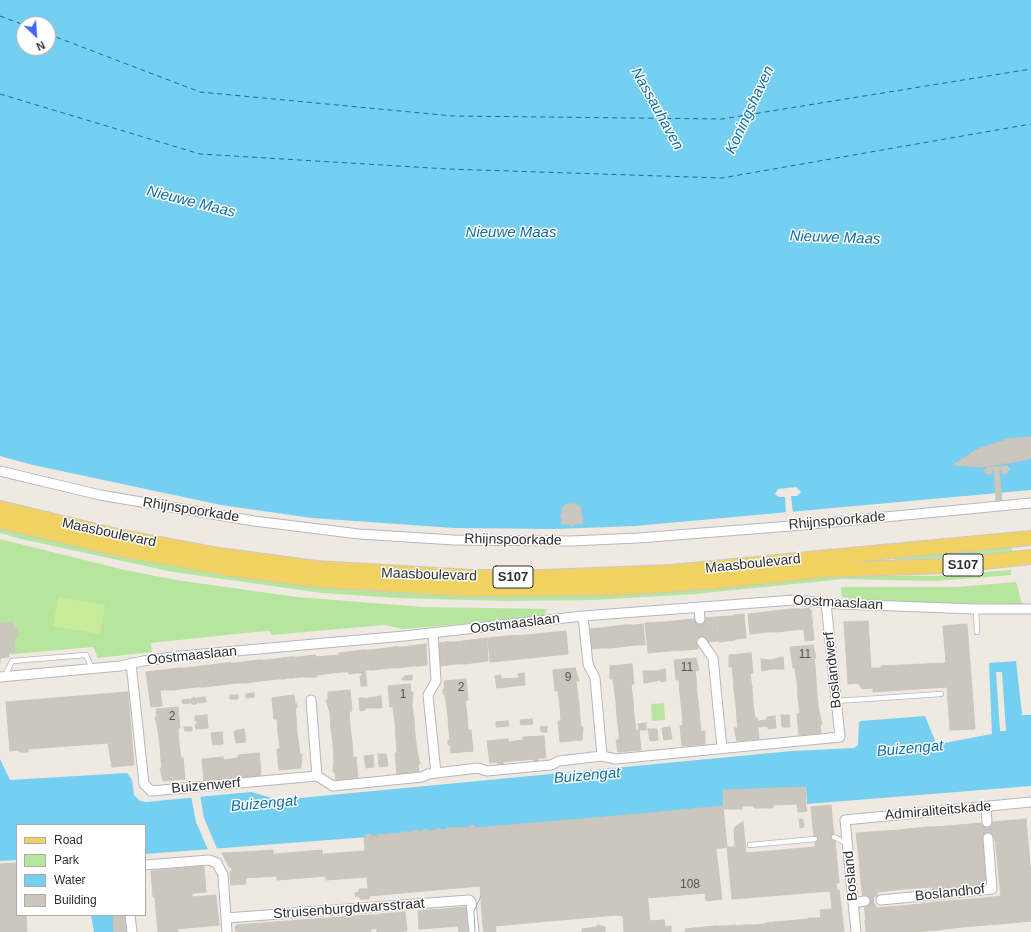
<!DOCTYPE html>
<style>
body{margin:0}
#map{position:relative;width:1031px;height:932px;overflow:hidden;background:#efe9e1;font-family:Arial,sans-serif}
canvas{display:block}
.legend{position:absolute;left:16px;top:824px;width:130px;height:92px;box-sizing:border-box;background:#fff;border:1px solid #ababab;margin:0;padding:5px 7px;list-style:none;font-size:12px;color:#2e2e2e}
.legend li{display:flex;align-items:center;gap:8px;height:20px}
.legend b{width:20px;border:1px solid #ababab}
.north{position:absolute;left:16px;top:16px;width:40px;height:40px;box-sizing:border-box;background:#fff;border:1px solid #ababab;border-radius:50%;rotate:155deg;font-size:11px;font-weight:700;line-height:16px;text-align:center;color:#2e2e2e}
.north::after{content:'';display:block;margin:auto;width:14px;height:18px;background:#4264fb;clip-path:polygon(50% 0,100% 100%,50% 72%,0 100%)}
</style>
<div id="map">
<canvas width="1031" height="932"></canvas>
<ul class="legend">
<li><b style="height:5px;background:#f2d163"></b>Road</li>
<li><b style="height:11px;background:#b6e59e"></b>Park</li>
<li><b style="height:11px;background:#75cff0"></b>Water</li>
<li><b style="height:11px;background:#cbc7bf"></b>Building</li>
</ul>
<div class="north">N</div>
</div>
<script>
const context = document.querySelector('canvas').getContext('2d');
context.lineJoin = 'round';
function paint(path, color) { context.fillStyle = color; context.fill(path, 'evenodd'); }
const toPath = rows => new Path2D(rows.map(r => 'M' + r).join(''));
function stroke(path, color, width, dash) { context.strokeStyle = color; context.lineWidth = width; context.lineCap = dash ? 'butt' : 'round'; context.setLineDash(dash || []); context.stroke(path); }
function drawText(font, color, halo, rows, align = 'center') {
  context.font = font + ' Arial,sans-serif'; context.lineWidth = 3; context.setLineDash([]); context.textBaseline = 'middle'; context.strokeStyle = halo; context.fillStyle = color; for (const [text, x, y, turn = 0] of rows) {
    context.save(); context.translate(x, y); context.rotate((+turn || 0) * Math.PI / 180); context.textAlign = isNaN(turn) ? turn : align; if (halo) context.strokeText(text, 0, 0); context.fillText(text, 0, 0); context.restore();
  }
}
const green = toPath([
 [0,527,130,558,315,586,416,594,495,596,582,595,837,575,936,576,1011,570,1011,575,936,581,843,579,696,594,594,600,504,601,398,598,322,593,173,572,21,539,0,533],
 [0,539,125,570,176,580,297,597,423,607,547,609,544,615,538,617,403,629,384,625,271,635,270,631,254,632,151,643,152,652,98,658,93,647,2,655,0,665],
 [1012,547,1012,553,932,559,895,560,894,557],
 [1016,582,1022,604,884,602,842,597,841,587,957,587],
 [664,703,665,720,652,721,651,704]
]);
const pitch = toPath([
 [58,597,105,605,100,634,53,626]
]);
const water = toPath([
 [0,0,1031,0,1031,490,635,526,555,529,454,528,312,518,221,505,33,465,0,456],
 [24,24,48,24,48,48,24,48],
 [1016,661,1022,714,1020,715,1031,715,1031,786,807,804,806,787,723,792,723,810,145,854,145,825,17,825,17,860,0,861,0,759,10,780,127,773,132,780,134,795,140,801,146,802,251,792,279,800,792,751,854,748,858,745,859,722,861,721,925,716,936,743,939,744,992,734,989,663],
 [996,672,1002,672,1006,731,1000,731],
 [91,915,113,915,114,932,94,932]
]);
const pier = toPath([
 [796,487,801,492,797,496,791,496,793,513,786,514,785,497,779,497,775,494,778,489],
 [200,795,204,818,218,851,209,852,196,822,191,796]
]);
const ferry = toPath([
 [0,16,24,25],
 [48,34,200,92,453,116,722,119,1031,69],
 [0,94,200,154,448,169,722,178,1031,124]
]);
const building = toPath([
 [1027,437,1031,437,1031,458,1025,460,983,467,953,465,978,449,1008,439,1027,437],
 [1007,466,1010,469,1006,474,1002,474,1002,470,999,470,1002,501,996,501,994,470,992,470,992,474,986,474,984,471,988,467,1007,466],
 [566,504,576,504,580,507,583,523,576,524,572,527,569,524,562,524,561,514,563,513,562,508,566,504],
 [809,608,811,610,814,640,805,641,802,609,809,608],
 [792,609,794,630,785,631,783,610,792,609],
 [792,609,802,609,803,629,794,630,792,609],
 [783,610,785,631,776,632,774,611,783,610],
 [774,611,776,632,767,632,765,612,774,611],
 [765,612,767,632,759,633,757,613,765,612],
 [757,613,759,633,750,634,748,614,757,613],
 [744,614,746,638,735,639,733,615,744,614],
 [733,616,735,640,719,642,717,617,733,616],
 [716,617,718,641,705,642,703,618,716,617],
 [703,618,705,642,699,642,698,649,687,650,684,620,703,618],
 [684,620,687,650,668,651,665,622,684,620],
 [868,621,871,668,881,668,881,666,946,663,943,626,967,624,975,729,950,730,947,687,873,692,873,688,862,689,858,683,848,684,844,622,868,621],
 [12,622,13,629,18,629,18,637,14,637,15,651,8,652,9,657,0,658,0,623,12,622],
 [665,622,668,651,648,653,645,623,665,622],
 [643,624,645,645,636,645,634,625,643,624],
 [626,625,628,646,619,647,617,626,626,625],
 [626,625,634,625,636,645,628,646,626,625],
 [617,626,619,647,610,648,609,627,617,626],
 [609,627,610,648,602,648,600,628,609,627],
 [600,628,602,648,592,649,590,629,600,628],
 [566,631,568,654,549,656,546,633,566,631],
 [546,633,549,656,529,658,527,635,546,633],
 [527,635,529,658,510,660,507,636,527,635],
 [507,636,510,660,490,662,488,638,507,636],
 [487,638,488,661,480,662,479,639,487,638],
 [479,639,480,662,472,663,471,640,479,639],
 [471,640,472,663,464,664,463,641,471,640],
 [463,641,464,664,456,664,455,642,463,641],
 [447,642,448,665,440,666,439,643,447,642],
 [447,642,455,642,456,664,448,665,447,642],
 [426,644,427,665,420,666,418,645,426,644],
 [418,645,420,666,412,666,410,646,418,645],
 [813,645,816,658,814,658,815,666,793,668,790,647,813,645],
 [410,646,412,666,405,667,403,647,410,646],
 [395,647,403,647,405,667,397,668,395,647],
 [395,647,397,668,389,668,387,648,395,647],
 [387,648,389,668,381,669,380,649,387,648],
 [380,649,381,669,373,670,371,650,380,649],
 [363,650,367,686,361,686,360,676,362,676,362,673,357,673,355,651,363,650],
 [363,650,371,650,373,670,366,670,363,650],
 [355,651,357,673,349,674,347,652,355,651],
 [347,652,349,672,341,672,339,653,347,652],
 [751,653,753,673,733,675,732,667,729,667,729,655,751,653],
 [315,655,317,677,301,677,299,657,315,655],
 [339,655,341,672,317,675,315,657,339,655],
 [291,657,292,678,285,678,283,658,291,657],
 [291,657,299,657,301,677,292,678,291,657],
 [783,657,784,669,771,669,770,660,783,657],
 [283,658,285,679,277,679,275,659,283,658],
 [696,658,699,670,695,671,696,678,676,680,674,660,696,658],
 [275,659,277,679,269,680,267,660,275,659],
 [761,659,770,660,771,669,762,671,761,659],
 [259,660,267,660,269,680,261,681,259,660],
 [259,660,261,681,253,682,251,661,259,660],
 [251,661,253,682,245,683,243,662,251,661],
 [243,662,245,683,237,683,235,663,243,662],
 [227,663,235,663,237,683,229,684,227,663],
 [227,663,229,684,220,685,219,664,227,663],
 [219,664,220,685,212,686,211,665,219,664],
 [632,664,634,684,614,686,613,679,610,679,610,666,632,664],
 [211,665,212,686,205,687,202,666,211,665],
 [202,666,205,687,196,687,194,667,202,666],
 [815,666,816,681,797,682,795,668,815,666],
 [194,667,196,687,188,688,186,668,194,667],
 [179,668,181,689,173,690,171,669,179,668],
 [179,668,186,668,188,688,181,689,179,668],
 [575,668,579,681,576,681,577,689,555,691,553,670,575,668],
 [171,669,173,690,160,690,162,706,151,707,146,672,171,669],
 [665,669,666,681,661,682,661,680,644,683,643,671,660,671,660,670,665,669],
 [524,673,525,685,497,688,495,676,501,675,501,679,519,678,518,674,524,673],
 [750,673,752,688,734,690,733,675,750,673],
 [412,675,412,680,402,680,402,678,405,678,404,676,412,675],
 [696,678,697,694,680,695,679,680,696,678],
 [466,679,468,700,446,702,445,694,443,694,443,689,445,689,444,681,466,679],
 [816,681,817,696,798,698,797,682,816,681],
 [410,684,411,692,413,692,412,705,390,707,388,686,410,684],
 [631,685,633,700,616,702,614,686,631,685],
 [752,688,753,704,736,705,734,690,752,688],
 [577,689,579,704,560,706,558,691,577,689],
 [350,690,352,711,330,713,326,700,328,700,328,692,350,690],
 [128,692,134,765,112,767,108,743,28,749,28,752,20,752,19,750,10,751,6,702,128,692],
 [254,693,254,697,246,698,246,694,254,693],
 [697,694,699,709,682,711,680,695,697,694],
 [230,695,238,695,238,699,230,699,230,695],
 [294,695,295,703,297,704,297,708,295,708,296,717,274,719,272,698,294,695],
 [381,696,382,708,365,708,365,710,360,711,359,698,364,698,364,699,381,696],
 [817,696,819,712,800,713,798,698,817,696],
 [205,697,206,702,198,703,197,698,205,697],
 '190.5 701a3.5 3.5 0 1 1 7 0a3.5 3.5 0 1 1-7 0Z',
 [189,699,190,703,183,704,182,700,189,699],
 [465,700,467,715,448,717,446,702,465,700],
 [633,700,634,716,617,717,616,702,633,700],
 [579,704,580,719,561,721,560,706,579,704],
 [753,704,755,719,737,720,736,705,753,704],
 [412,705,414,720,395,722,393,707,412,705],
 [178,707,180,728,158,730,155,717,157,717,156,709,178,707],
 [699,709,700,724,683,726,682,711,699,709],
 [349,711,350,727,331,729,330,713,349,711],
 [819,712,822,724,820,725,821,733,799,735,797,714,819,712],
 [207,715,208,728,196,729,195,724,198,724,197,721,195,721,195,716,207,715],
 [467,715,468,730,449,732,448,717,467,715],
 [781,715,789,715,790,727,782,727,781,715],
 [634,716,636,730,619,732,617,717,634,716],
 [775,716,776,728,768,729,767,717,775,716],
 [296,717,297,732,278,733,277,718,296,717],
 [757,718,759,739,737,741,734,728,738,728,737,720,757,718],
 [532,719,533,724,521,725,520,720,532,719],
 [580,719,581,727,583,727,582,740,560,742,558,721,580,719],
 [414,720,415,736,396,738,395,722,414,720],
 [767,720,768,726,758,727,758,721,767,720],
 [508,721,509,726,496,727,496,722,508,721],
 [646,723,646,730,639,730,638,724,646,723],
 [700,724,701,732,705,731,705,744,682,746,680,726,700,724],
 [547,726,547,732,541,732,540,727,547,726],
 [184,727,192,727,192,731,185,731,184,727],
 [350,727,352,742,333,744,331,729,350,727],
 [670,727,672,739,664,740,662,728,670,727],
 [178,728,179,743,160,745,158,730,178,728],
 [244,729,246,742,236,743,234,731,244,729],
 [648,729,657,729,658,740,650,741,648,729],
 [471,730,473,751,451,753,450,745,448,745,448,740,450,740,449,732,471,730],
 [639,730,641,750,618,752,616,740,619,740,619,732,639,730],
 [222,732,223,744,213,745,211,733,222,732],
 [297,732,299,747,280,748,278,733,297,732],
 [415,736,417,751,397,753,396,738,415,736],
 [544,736,546,758,538,758,538,761,534,761,533,759,525,760,523,737,544,736],
 [508,739,510,761,503,762,503,764,498,765,497,762,490,763,487,741,508,739],
 [523,740,525,760,510,761,509,742,523,740],
 [352,742,353,758,334,760,333,744,352,742],
 [179,743,181,759,161,760,160,745,179,743],
 [299,747,300,755,302,754,301,768,279,770,277,749,299,747],
 [417,751,420,764,418,764,419,772,397,774,395,753,417,751],
 [259,753,261,775,248,779,248,777,240,777,238,755,259,753],
 [378,754,386,754,388,766,379,767,378,754],
 [373,755,374,767,366,768,364,756,373,755],
 [223,757,225,779,217,780,218,782,204,781,202,759,223,757],
 [356,757,358,778,336,780,335,772,333,772,334,760,356,757],
 [183,758,185,779,163,781,160,768,162,768,161,760,183,758],
 [238,758,240,777,225,779,223,760,238,758],
 [805,787,806,807,797,807,797,804,773,805,773,808,754,808,754,806,742,806,742,809,724,809,723,790,805,787],
 [831,805,833,827,813,829,811,807,831,805],
 [723,806,727,847,716,849,722,899,706,901,705,893,647,898,639,814,723,806],
 [798,807,806,807,807,811,798,812,798,807],
 [639,814,651,932,624,932,623,916,616,915,483,927,480,886,369,896,369,899,360,899,359,896,356,897,355,893,359,892,359,889,368,889,364,838,363,837,366,837,366,835,370,834,371,836,378,836,378,834,389,835,389,833,401,834,401,832,413,832,412,831,417,830,417,832,428,829,428,831,436,830,436,829,440,828,440,830,447,829,447,828,470,827,470,826,474,825,475,828,639,814],
 [799,819,803,819,804,827,800,828,799,819],
 [1026,819,1027,830,995,833,994,822,1026,819],
 [743,822,746,853,815,847,817,870,828,869,830,891,732,899,727,847,735,847,734,829,737,825,743,822],
 [994,822,995,838,983,839,987,878,979,887,976,887,970,824,994,822],
 [970,824,976,887,955,889,949,826,970,824],
 [949,826,955,889,933,891,927,827,949,826],
 [833,827,835,840,815,842,813,829,833,827],
 [927,827,932,887,904,889,899,830,927,827],
 [899,830,903,877,889,879,887,855,859,858,856,833,899,830],
 [1027,830,1029,853,997,856,996,848,1003,848,1003,840,995,841,995,833,1027,830],
 [835,840,839,883,836,883,837,890,830,891,828,869,817,870,815,842,835,840],
 [1003,840,1003,848,996,848,996,841,1003,840],
 [273,850,274,858,275,858,275,854,322,850,323,858,324,858,324,854,365,851,367,877,326,880,326,876,277,880,277,876,245,878,243,852,273,850],
 [243,852,246,884,231,885,230,872,234,870,232,871,231,867,229,867,222,853,243,852],
 [1029,853,1031,875,999,878,997,856,1029,853],
 [887,855,889,879,861,882,859,858,887,855],
 [17,863,17,915,26,915,27,932,0,932,0,864,17,863],
 [204,866,206,892,153,897,151,871,204,866],
 [1031,875,1031,900,1009,902,1009,895,1001,896,999,878,1031,875],
 [903,878,904,889,877,892,877,896,863,898,861,882,903,878],
 [839,890,841,906,832,907,830,891,839,890],
 [192,894,192,897,216,895,219,925,177,929,178,932,158,932,155,897,192,894],
 [1009,895,1011,923,987,925,984,898,1009,895],
 [984,898,987,925,962,927,960,900,984,898],
 [960,900,962,927,938,930,936,902,960,900],
 [1031,900,1031,921,1011,923,1009,902,1031,900],
 [936,902,938,930,914,932,912,905,936,902],
 [875,904,877,919,866,920,864,905,875,904],
 [912,905,914,932,890,932,888,907,912,905],
 [841,906,844,932,834,932,832,907,841,906],
 [466,907,468,932,459,932,458,926,419,929,418,911,466,907],
 [888,907,890,932,866,932,865,920,877,919,875,908,888,907],
 [832,909,834,932,822,932,820,910,832,909],
 [405,912,407,931,395,932,393,913,405,912],
 [393,913,395,932,383,932,381,914,393,913],
 [381,914,383,932,377,932,376,915,381,914],
 [113,915,127,915,129,932,114,932,113,915],
 [369,915,376,915,377,928,370,929,369,915],
 [369,915,371,932,275,932,275,922,369,915],
 [809,918,820,918,822,932,810,932,809,918],
 [809,919,810,932,799,932,798,920,809,919],
 [664,920,665,927,671,926,671,932,651,932,649,921,664,920],
 [798,920,799,932,788,932,787,921,798,920],
 [787,921,788,932,776,932,775,922,787,921],
 [275,922,275,932,236,932,235,927,237,925,275,922],
 [775,922,776,932,765,932,765,923,775,922],
 [764,924,765,932,755,932,755,925,764,924],
 [598,925,605,927,605,932,582,932,582,929,596,927,598,925],
 [735,925,735,932,725,932,725,926,735,925],
 [745,925,745,932,735,932,735,926,745,925],
 [745,925,755,925,755,932,745,932,745,925],
 [495,926,496,932,484,932,483,927,495,926],
 [715,926,715,932,706,932,705,927,715,926],
 [715,926,725,926,725,932,715,932,715,926],
 [705,927,706,932,695,932,695,928,705,927],
 [695,928,695,932,685,932,685,929,695,928]
]);
const minorTunnel = toPath([
 [700,619,702,642],
 [987,822,988,838],
 [865,901,881,900]
]);
const service = toPath([
 [976,609,977,632],
 [5,676,12,661,86,655,92,668],
 [836,701,941,694],
 [834,837,848,844],
 [750,845,815,839]
]);
const minor = toPath([
 [0,471,100,495,254,521,359,534,454,540,571,541,638,538,791,526,1031,503],
 [699,608,700,619],
 [583,616,588,664,595,678,602,756],
 [433,633,436,681,428,695,436,773],
 [702,642,713,658,722,748],
 [131,663,144,784,151,791,317,776,311,700],
 [0,677,120,666,143,661,180,656,404,636,583,616,794,600,840,604,976,609,1031,609],
 [317,776,333,786,422,777,428,774,478,768,487,771,551,765,559,761,602,756,616,759,840,737,826,603],
 [986,807,987,822],
 [145,865,209,860,217,863,223,875,227,932],
 [881,900,992,889,988,838],
 [853,903,865,901],
 [130,915,132,932],
 [226,918,469,900,471,902,474,932],
 [856,932,845,820,1031,802]
]);
const primary = toPath([
 [0,508,117,536,219,555,316,568,471,577,544,577,671,572,1031,538],
 [0,521,114,548,231,569,316,580,467,589,621,588,721,581,823,570,947,566,1031,557]
]);
const tram = toPath([
 [475,932,474,911,481,896]
]);
const numberNames = [
 ["11",805,655],
 ["11",687,668],
 ["9",568,678],
 ["2",461,688],
 ["1",403,695],
 ["2",172,717],
 ["108",690,885]
];
const shields = [
 [963,565,40],
 [513,577,40]
];
const shieldNames = [
 ["S107",963,565],
 ["S107",513,577]
];
const streetNames = [
 ["Rhijnspoorkade",191,510,9],
 ["Rhijnspoorkade",837,521,-5],
 ["Maasboulevard",109,533,12],
 ["Rhijnspoorkade",513,540,1],
 ["Maasboulevard",753,564,-6],
 ["Maasboulevard",429,575,2],
 ["Oostmaaslaan",838,603,3],
 ["Oostmaaslaan",515,624,-7],
 ["Oostmaaslaan",192,656,-6],
 ["Boslandwerf",833,670,-96],
 ["Buizenwerf",206,786,-5],
 ["Admiraliteitskade",938,811,-5],
 ["Bosland",851,876,-95],
 ["Boslandhof",950,893,-6],
 ["Struisenburgdwarsstraat",349,909,-4]
];
const waterNames = [
 ["Nassauhaven",657,109,61],
 ["Koningshaven",750,110,-65],
 ["Nieuwe Maas",191,202,14],
 ["Nieuwe Maas",511,233],
 ["Nieuwe Maas",835,238,2],
 ["Buizengat",910,749,-5],
 ["Buizengat",587,776,-5],
 ["Buizengat",264,804,-5]
];
paint(green, '#b6e59e');
paint(pitch, '#c9ec9a');
paint(water, '#75cff0');
paint(pier, '#efe9e1');
stroke(ferry, '#0d6fa3', 1, [5, 4]);
paint(building, '#cbc7bf');
stroke(building, '#cbc5ba', 1);
stroke(minorTunnel, '#c8c4bd', 9, [9, 4.5]);
stroke(service, '#b4b7c1', 6);
stroke(minor, '#b4b7c1', 11);
stroke(primary, '#c9c9c9', 16);
stroke(service, '#fff', 4.5);
stroke(minor, '#fff', 9);
stroke(primary, '#f2d163', 14);
stroke(tram, '#a3a6b8', 1);
drawText('12px', '#555452', null, numberNames);
for (const [x, y, w] of shields) { const box = new Path2D(); box.roundRect(x - w / 2, y - 11, w, 22, 3); context.fillStyle = '#fff'; context.fill(box); stroke(box, '#2e2e2e', 1); }
drawText('bold 13px', '#2e2e2e', null, shieldNames);
drawText('14px', '#2e2e2e', '#fff', streetNames);
drawText('italic 15px', '#0d6fa3', '#fff', waterNames);
</script>
